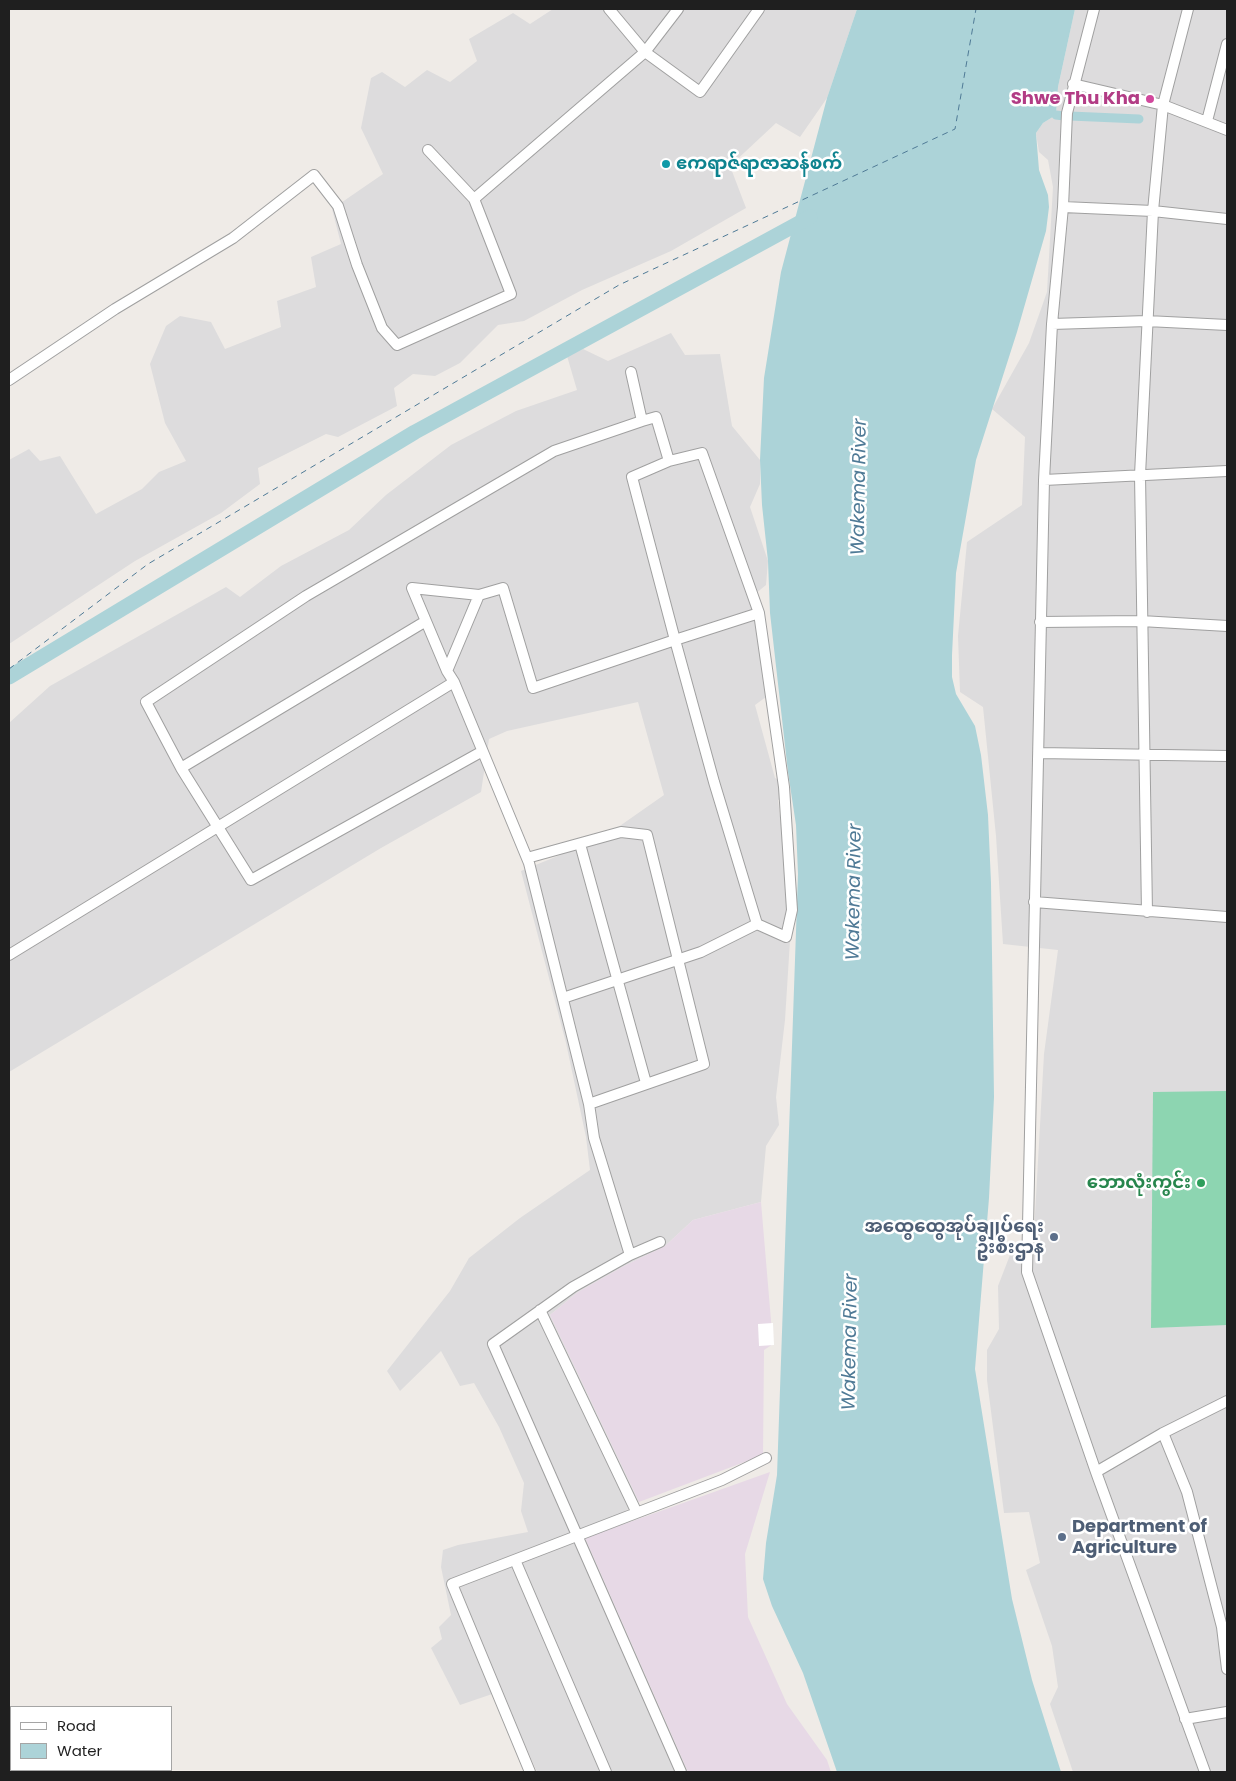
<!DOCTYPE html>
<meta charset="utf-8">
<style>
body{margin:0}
#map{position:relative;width:1236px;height:1781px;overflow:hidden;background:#efebe7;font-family:Poppins,sans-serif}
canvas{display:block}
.frame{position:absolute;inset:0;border:10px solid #1f1f1f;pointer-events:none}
.legend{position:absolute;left:10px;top:1706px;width:162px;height:65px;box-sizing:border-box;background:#fff;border:1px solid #a5a5a5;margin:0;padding:6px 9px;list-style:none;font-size:15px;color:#1f1f1f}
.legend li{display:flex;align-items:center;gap:10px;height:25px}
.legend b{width:25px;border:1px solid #a5a5a5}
</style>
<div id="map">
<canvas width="1236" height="1781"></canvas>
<div class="frame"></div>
<ul class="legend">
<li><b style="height:6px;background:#fff"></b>Road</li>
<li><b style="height:14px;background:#acd3d8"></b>Water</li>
</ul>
</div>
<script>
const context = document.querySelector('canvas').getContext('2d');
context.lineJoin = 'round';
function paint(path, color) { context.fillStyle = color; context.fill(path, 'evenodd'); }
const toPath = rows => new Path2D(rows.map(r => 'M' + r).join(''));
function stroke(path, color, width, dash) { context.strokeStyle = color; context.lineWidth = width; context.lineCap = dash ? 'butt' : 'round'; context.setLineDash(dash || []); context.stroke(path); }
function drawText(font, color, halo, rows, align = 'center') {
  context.font = font + ' Poppins,"Noto Sans Myanmar",sans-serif'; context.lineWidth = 5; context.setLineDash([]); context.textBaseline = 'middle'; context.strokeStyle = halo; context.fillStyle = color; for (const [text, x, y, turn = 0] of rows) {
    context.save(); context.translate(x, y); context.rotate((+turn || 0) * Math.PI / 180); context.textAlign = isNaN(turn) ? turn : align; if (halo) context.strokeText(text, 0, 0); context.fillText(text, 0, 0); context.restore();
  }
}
const residential = toPath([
 [553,9,857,9,827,98,800,137,776,123,730,166,746,208,671,251,582,290,524,321,498,325,460,363,435,376,413,374,394,388,397,406,338,437,326,434,258,468,260,484,221,513,135,561,9,644,9,460,29,449,40,461,60,456,96,514,142,489,159,472,186,461,165,423,150,364,166,326,180,316,211,322,225,349,281,327,277,301,316,287,311,257,341,244,332,209,383,174,361,128,371,78,382,72,405,87,427,70,450,82,477,61,469,39,513,13,530,24],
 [1075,9,1227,9,1227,1772,1073,1772,1050,1704,1058,1687,1052,1646,1026,1570,1040,1563,1029,1512,1004,1513,987,1380,987,1350,999,1329,998,1286,1010,1255,1033,1250,1044,1054,1058,950,1003,944,996,836,983,707,960,692,958,636,967,542,1022,505,1025,437,992,409,1029,343,1047,292,1053,187,1048,160,1039,152,1036,133,1043,123,1056,115,1058,87],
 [671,333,685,355,720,354,732,426,760,460,760,484,750,507,768,561,766,585,750,598,770,694,755,705,775,778,787,784,787,795,778,800,786,863,794,877,785,1020,776,1097,779,1125,766,1146,761,1202,693,1220,665,1246,624,1266,578,1292,550,1315,639,1502,585,1538,688,1772,537,1772,501,1691,460,1705,431,1648,442,1639,439,1627,451,1615,441,1567,443,1550,458,1545,528,1532,521,1511,524,1483,499,1427,474,1383,460,1386,441,1351,400,1391,387,1371,450,1291,469,1258,520,1218,590,1170,586,1137,566,1043,521,871,604,837,664,795,638,702,507,731,489,739,481,792,381,848,9,1072,9,723,50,686,226,587,240,597,281,566,349,530,386,495,451,445,516,411,577,390,567,356,583,349,608,361]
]);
const industrial = toPath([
 [761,1202,773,1344,764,1350,763,1455,639,1502,550,1315,578,1292,624,1266,665,1246,693,1220],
 [770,1472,745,1554,748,1617,787,1704,827,1760,831,1772,688,1772,585,1538]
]);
const pitch = toPath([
 [1227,1091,1227,1325,1151,1328,1153,1092]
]);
const water = toPath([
 [857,9,1075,9,1058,87,1056,115,1043,123,1036,133,1039,170,1048,195,1049,207,1046,231,1017,332,976,460,956,573,952,655,952,677,956,694,975,726,981,755,988,815,991,883,994,1097,989,1198,975,1369,1012,1599,1032,1680,1061,1772,837,1772,803,1673,772,1606,763,1579,766,1543,777,1475,798,874,796,825,788,772,770,613,768,561,762,505,760,460,764,378,781,272,827,98]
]);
const pier = toPath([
 [773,1323,774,1345,759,1346,758,1324]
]);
const canal = toPath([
 [1056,115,1064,116],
 [1070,116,1139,119]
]);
const river = toPath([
 [9,677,415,432,810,217]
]);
const ferry = toPath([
 [9,669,148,564,619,285,955,129,976,9]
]);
const minor = toPath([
 [678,9,645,52,700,92,759,9],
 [1094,9,1067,113,1063,207,1052,324,1044,480,1027,1272,1096,1472,1205,1772],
 [1073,84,1163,105,1227,130],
 [1207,121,1227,44],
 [428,150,474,199],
 [1063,207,1153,211,1227,219],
 [1052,324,1147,321,1227,325],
 [9,380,115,309,233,238,314,175,338,206,357,265,382,328,397,345,511,294,474,199,645,52,609,9],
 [642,421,656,417,669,461],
 [1044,480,1227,471],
 [479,595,412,588,447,671,454,682,529,863,589,1104,594,1138,630,1255],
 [1040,622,1141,621,1227,626],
 [447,671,479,595,503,588,533,688,675,640,714,782,757,924],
 [481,752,251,880,181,768,146,702,306,596,554,451,642,421,631,372],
 [1039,753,1227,756],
 [181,768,426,621],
 [580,844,646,1083],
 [527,858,621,832,647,835,704,1064,589,1104],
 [1034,902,1227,917],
 [1147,912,1140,475,1153,211,1163,105,1188,9],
 [9,955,454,682],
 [563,998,701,952,757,924,786,937,792,910,784,787,759,613,702,453,669,461,632,477,675,640,759,613],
 [660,1242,630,1255,573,1287,493,1344,681,1772],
 [540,1310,636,1511],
 [1163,1433,1187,1492,1222,1627,1227,1669],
 [1096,1472,1163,1433,1227,1401],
 [515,1560,606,1772],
 [1185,1719,1227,1712],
 [530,1772,452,1584,722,1480,766,1458]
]);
const markers = [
 [1150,99,5,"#d1479c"],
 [666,164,5,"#0f9aa8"],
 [1201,1183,5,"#2e9e5b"],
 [1054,1237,5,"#5c6f8a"],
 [1062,1537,5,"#5c6f8a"]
];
const hotelNames = [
 ["Shwe Thu Kha",1140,99]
];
const cultureNames = [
 ["ဧကရာဇ်ရာဇာဆန်စက်",676,164]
];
const leisureNames = [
 ["ဘောလုံးကွင်း",1191,1183]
];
const serviceNames = [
 ["အထွေထွေအုပ်ချုပ်ရေး",1044,1227],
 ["ဦးစီးဌာန",1044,1248],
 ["Department of",1072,1527,"left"],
 ["Agriculture",1072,1548,"left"]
];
const waterNames = [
 ["Wakema River",860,487,-89],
 ["Wakema River",855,892,-89],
 ["Wakema River",851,1342,-89]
];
paint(residential, '#dddcdd');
paint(industrial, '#e7d9e6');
paint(pitch, '#8dd5b1');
paint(water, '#acd3d8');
paint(pier, '#fff');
stroke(canal, '#acd3d8', 9);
stroke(river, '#acd3d8', 15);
stroke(ferry, '#4f7a96', 1, [6, 5]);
stroke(minor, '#a0a0a0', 12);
stroke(minor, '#fff', 10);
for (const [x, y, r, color] of markers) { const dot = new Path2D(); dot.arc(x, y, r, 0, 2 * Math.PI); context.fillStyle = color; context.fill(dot); stroke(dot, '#fff', 2); }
drawText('bold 18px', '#b23c85', '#fff', hotelNames, 'right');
drawText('bold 18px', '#0d838f', '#fff', cultureNames, 'left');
drawText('bold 18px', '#27864d', '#fff', leisureNames, 'right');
drawText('bold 18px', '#4e5e75', '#fff', serviceNames, 'right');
drawText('italic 19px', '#4f7a96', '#fff', waterNames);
</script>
